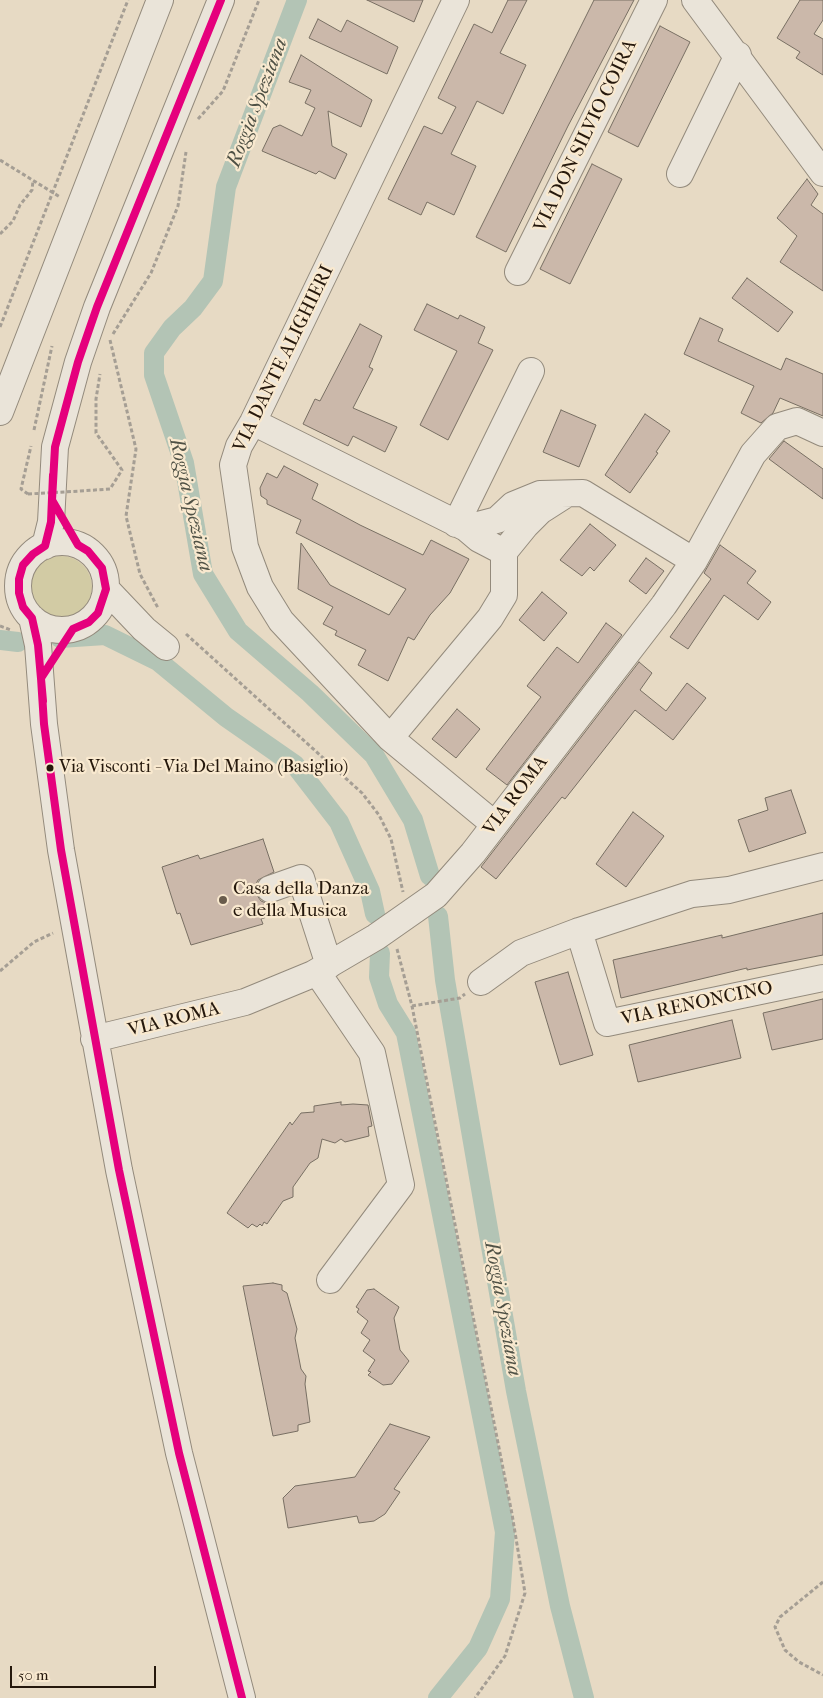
<!DOCTYPE html>
<style>
body{margin:0}
#map{position:relative;width:823px;height:1698px;overflow:hidden;background:#e7dac4;font-family:"IM FELL French Canon",serif}
canvas{display:block}
.scale{position:absolute;left:10px;top:1666px;width:146px;height:22px;box-sizing:border-box;border:2px solid #25180c;border-top:0;padding-left:6px;font-size:15px;line-height:18px;white-space:nowrap;color:#25180c;-webkit-text-stroke:4px #f9e9cf;paint-order:stroke}
</style>
<div id="map">
<canvas width="823" height="1698"></canvas>
<div class="scale">50 m</div>
</div>
<script>
const context = document.querySelector('canvas').getContext('2d');
context.lineJoin = 'round';
function paint(path, color) { context.fillStyle = color; context.fill(path, 'evenodd'); }
const toPath = rows => new Path2D(rows.map(r => 'M' + r).join(''));
function stroke(path, color, width, dash) { context.strokeStyle = color; context.lineWidth = width; context.lineCap = dash ? 'butt' : 'round'; context.setLineDash(dash || []); context.stroke(path); }
function drawText(font, color, halo, rows, align = 'center') {
  context.font = font + ' "IM FELL French Canon",serif'; context.lineWidth = 4.5; context.setLineDash([]); context.textBaseline = 'middle'; context.strokeStyle = halo; context.fillStyle = color; for (const [text, x, y, turn = 0] of rows) {
    context.save(); context.translate(x, y); context.rotate((+turn || 0) * Math.PI / 180); context.textAlign = isNaN(turn) ? turn : align; if (halo) context.strokeText(text, 0, 0); context.fillText(text, 0, 0); context.restore();
  }
}
const green = toPath([
 '30 587a31 31 0 1 1 62 0a31 31 0 1 1-62 0Z'
]);
const canal = toPath([
 [297,0,226,187,213,281,193,308,172,328,154,353,154,375,184,463,203,574,238,631,310,693,374,755,413,820,430,876],
 [60,638,105,635,158,661,226,717,295,765,339,822,370,891,375,914],
 [0,640,18,642],
 [438,916,445,980,516,1391,560,1606,584,1698],
 [380,953,379,977,388,1004,406,1033,505,1532,500,1599,478,1648,438,1698]
]);
const building = toPath([
 [367,0,423,0,414,22,367,0],
 [508,0,527,0,500,53,526,65,503,114,477,101,451,154,476,166,454,215,427,202,421,215,388,199,424,126,442,134,456,107,438,98,474,24,492,33,508,0],
 [594,0,634,0,568,126,506,252,476,237,594,0],
 [800,0,823,0,823,20,814,34,823,39,823,75,796,58,800,52,777,38,800,0],
 [318,19,341,32,347,20,398,47,387,74,309,38,318,19],
 [660,26,690,42,638,147,608,132,660,26],
 [301,55,372,100,361,127,328,111,332,146,347,154,335,179,319,171,316,174,262,151,273,128,280,125,302,136,315,108,305,103,311,90,289,82,301,55],
 [592,164,622,179,570,284,540,269,592,164],
 [807,179,818,194,811,205,823,214,823,291,780,262,797,236,777,218,807,179],
 [747,278,793,312,778,332,732,298,747,278],
 [427,304,458,319,460,315,485,327,478,343,493,350,448,440,420,425,457,351,414,330,427,304],
 [700,318,723,329,718,341,781,370,786,358,823,374,823,416,780,398,773,413,761,423,741,413,754,386,684,354,700,318],
 [360,324,382,336,369,367,373,369,353,408,397,427,385,452,353,436,348,446,303,424,315,399,320,401,360,324],
 [561,410,596,425,579,467,543,452,561,410],
 [645,414,670,431,656,452,658,453,630,493,605,475,645,414],
 [784,441,823,469,823,499,769,459,784,441],
 [284,466,318,484,312,499,360,525,423,555,431,540,469,559,450,593,430,615,414,640,408,637,388,681,358,665,366,650,335,635,337,631,323,624,333,607,298,589,301,543,330,585,389,615,406,589,296,533,301,520,267,504,267,500,261,496,260,488,267,473,277,478,284,466],
 [590,524,616,545,594,571,590,567,582,576,560,560,590,524],
 [720,545,756,571,747,583,771,602,758,620,724,595,688,649,670,637,711,579,704,573,720,545],
 [646,558,664,571,646,594,629,581,646,558],
 [542,592,567,613,544,641,519,620,542,592],
 [606,623,622,635,507,785,486,769,541,697,527,686,557,647,578,663,606,623],
 [639,662,652,673,640,690,666,711,687,683,706,698,673,740,635,710,565,799,562,797,496,879,481,867,639,662],
 [457,709,480,729,456,758,432,739,457,709],
 [791,790,806,833,749,852,738,820,768,810,765,798,791,790],
 [633,812,664,836,626,887,596,864,633,812],
 [263,839,274,872,258,880,255,886,256,894,261,901,268,904,275,903,278,913,261,919,263,924,191,945,180,913,177,914,162,867,198,855,200,859,263,839],
 [823,913,823,955,747,970,747,968,621,998,613,960,722,935,722,938,823,913],
 [568,972,593,1055,560,1065,535,982,568,972],
 [823,999,823,1039,772,1050,763,1013,823,999],
 [732,1020,741,1058,638,1082,629,1045,732,1020],
 [341,1102,341,1105,353,1104,368,1105,372,1126,368,1127,369,1136,345,1142,341,1139,335,1143,322,1139,318,1158,310,1163,293,1187,293,1197,283,1201,267,1224,264,1222,262,1226,260,1224,257,1227,252,1224,248,1228,227,1213,290,1122,292,1125,301,1113,314,1112,314,1106,341,1102],
 [273,1283,282,1285,282,1290,287,1293,297,1329,295,1338,301,1369,306,1376,305,1384,310,1422,298,1425,298,1431,273,1436,243,1286,273,1283],
 [374,1289,399,1307,394,1318,400,1350,409,1361,392,1384,383,1385,368,1375,371,1372,368,1371,375,1360,363,1351,370,1340,361,1333,368,1321,357,1312,359,1309,356,1307,367,1290,374,1289],
 [390,1424,430,1437,394,1489,400,1492,385,1514,374,1521,359,1523,357,1516,288,1528,283,1498,295,1486,355,1477,390,1424]
]);
const path = toPath([
 [198,119,223,91,259,0],
 [0,160,60,197],
 [0,234,13,221,20,205,32,190,33,181],
 [0,327,128,0],
 [113,334,151,273,178,206,186,152],
 [110,340,136,449,126,516,140,574,158,608],
 [34,430,52,346],
 [80,491,110,489,122,470,96,433,96,399,100,374],
 [28,494,21,489,31,446],
 [0,626,11,630],
 [186,634,362,793,379,815,391,839,403,892],
 [397,949,412,1006,512,1514,525,1593,505,1656,475,1698],
 [0,971,34,942,53,933],
 [412,1006,460,998,465,994],
 [823,1582,780,1617,775,1627,785,1650,799,1662,823,1675]
]);
const minor = toPath([
 [456,0,253,422,239,446,233,465,245,547,260,587,281,621,390,738,494,824],
 [695,0,823,173],
 [680,174,738,55],
 [518,272,654,0],
 [0,412,160,0],
 [253,422,466,528,479,539,504,552,504,595,490,618,390,738],
 [456,524,531,371],
 [466,528,497,520,513,505,540,494,583,493,694,561],
 '18 586a44 44 0 1 1 88 0a44 44 0 1 1-88 0Z',
 [45,546,51,522,55,447,78,362,97,307,221,0],
 [504,552,526,525,540,511,565,495],
 [106,589,144,629,166,647],
 [32,618,38,645,44,724,61,850,119,1170,179,1453,242,1698],
 [270,889,301,878,329,965],
 [579,931,607,1023,823,978],
 [317,972,372,1053,401,1185,330,1280],
 [481,982,521,953,579,931,692,894,729,890,823,866],
 [94,1039,245,1002,313,974,376,937,436,895,473,853,664,605,694,561,753,454,777,427,797,421,823,433]
]);
const pathBridge = toPath([
 [28,494,80,491]
]);
const bus1 = toPath([
 [221,0,97,307,78,362,55,447,52,500,78,545,88,551,102,568,106,589,98,613,89,622,73,629,41,678,44,724,61,850,119,1170,179,1453,242,1698],
 [43,701,38,645,32,618,23,607,19,593,19,579,23,565,33,554,45,546,51,522,53,475]
]);
const markers = [
 [50,768,4.5,"#25180c"],
 [223,900,5,"#695c4c"]
];
const busNames = [
 ["Via Visconti - Via Del Maino (Basiglio)",59,768]
];
const streetNames = [
 ["VIA DON SILVIO COIRA",586,136,-64],
 ["VIA DANTE ALIGHIERI",284,359,-64],
 ["VIA ROMA",516,796,-53],
 ["VIA RENONCINO",697,1004,-12],
 ["VIA ROMA",174,1020,-14]
];
const poiNames = [
 ["Casa della Danza",233,889],
 ["e della Musica",233,911]
];
const waterNames = [
 ["Roggia Speziana",258,103,-69],
 ["Roggia Speziana",190,505,77],
 ["Roggia Speziana",502,1309,80]
];
paint(green, '#d2cba4');
stroke(canal, '#b3c4b5', 20);
paint(building, '#cbb8aa');
stroke(building, '#786f63', 1);
stroke(minor, '#938a7c', 28);
stroke(path, '#a59e94', 3, [4, 2.5]);
stroke(minor, '#eae4d9', 26);
stroke(pathBridge, '#a59e94', 3, [4, 2.5]);
stroke(bus1, '#e5007d', 8);
for (const [x, y, r, color] of markers) { const dot = new Path2D(); dot.arc(x, y, r, 0, 2 * Math.PI); context.fillStyle = color; context.fill(dot); stroke(dot, '#f9e9cf', 2); }
drawText('18px', '#25180c', '#f9e9cf', busNames, 'left');
drawText('19px', '#25180c', '#f9e9cf', streetNames);
drawText('19px', '#25180c', '#f9e9cf', poiNames, 'left');
drawText('italic 20px', '#4f5145', '#f9e9cf', waterNames);
</script>
